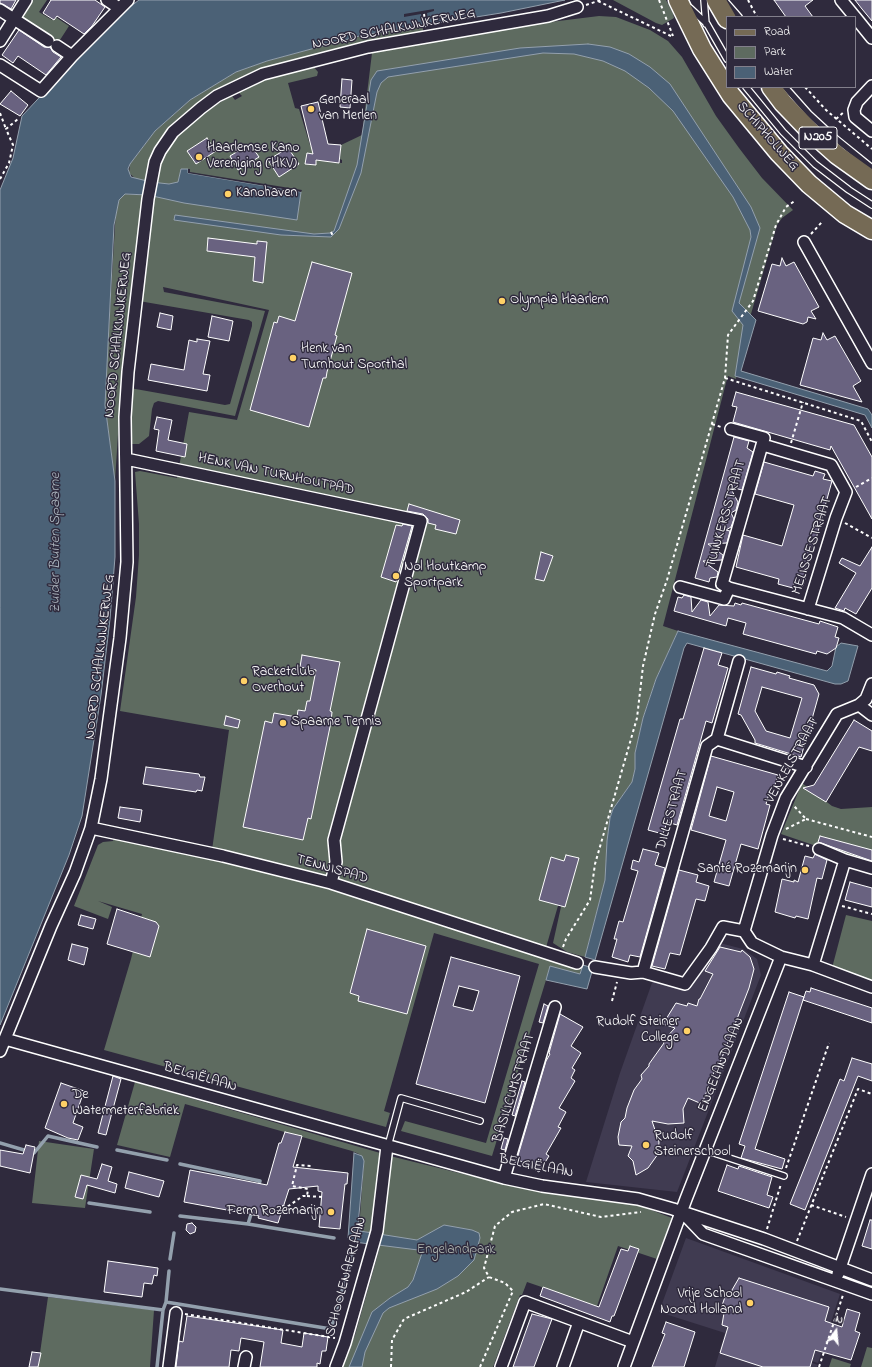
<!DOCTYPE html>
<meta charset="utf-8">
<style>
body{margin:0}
#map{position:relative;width:872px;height:1367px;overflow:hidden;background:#2f2a3d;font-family:"Indie Flower",sans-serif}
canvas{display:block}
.legend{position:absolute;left:726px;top:16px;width:130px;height:72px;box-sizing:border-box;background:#2f2a3d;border:1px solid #827f8b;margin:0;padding:5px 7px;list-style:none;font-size:12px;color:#fff}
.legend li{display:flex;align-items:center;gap:8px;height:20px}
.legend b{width:20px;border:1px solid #827f8b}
.north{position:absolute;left:816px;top:1311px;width:40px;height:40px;-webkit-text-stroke:3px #2f2a3d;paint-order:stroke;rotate:16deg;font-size:11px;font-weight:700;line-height:16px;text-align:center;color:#fff}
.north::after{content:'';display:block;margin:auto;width:14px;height:18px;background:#fff;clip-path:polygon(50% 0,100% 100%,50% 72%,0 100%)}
</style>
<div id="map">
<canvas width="872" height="1367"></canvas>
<ul class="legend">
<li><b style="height:5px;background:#756a55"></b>Road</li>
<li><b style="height:11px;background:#5e6b60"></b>Park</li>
<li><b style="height:11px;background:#4b6176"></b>Water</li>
</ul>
<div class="north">N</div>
</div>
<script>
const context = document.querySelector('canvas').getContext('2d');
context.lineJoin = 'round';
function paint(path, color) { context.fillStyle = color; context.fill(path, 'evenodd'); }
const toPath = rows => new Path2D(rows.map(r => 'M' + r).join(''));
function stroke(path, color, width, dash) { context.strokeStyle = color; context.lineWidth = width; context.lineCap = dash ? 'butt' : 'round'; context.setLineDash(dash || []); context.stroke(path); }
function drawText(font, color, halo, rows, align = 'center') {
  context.font = font + ' "Indie Flower",sans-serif'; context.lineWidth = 3; context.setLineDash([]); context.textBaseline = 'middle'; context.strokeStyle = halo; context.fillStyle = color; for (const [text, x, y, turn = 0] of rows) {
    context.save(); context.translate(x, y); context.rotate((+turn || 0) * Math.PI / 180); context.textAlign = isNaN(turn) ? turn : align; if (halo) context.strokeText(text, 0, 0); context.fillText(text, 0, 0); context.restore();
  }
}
const built = toPath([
 [720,943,743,949,757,959,761,975,677,1192,586,1182,620,1073,653,980,690,989],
 [686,1238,840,1294,818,1363,744,1340,818,1365,817,1367,715,1367,725,1333,659,1312]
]);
const green = toPath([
 [32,0,47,0,39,12,52,20,54,16,69,26,58,43,21,18],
 [613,0,666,0,673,13,674,18,662,25,656,23],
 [599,16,616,17,650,30,668,41,682,57,716,116,739,148,762,178,793,210,782,218,777,225,746,331,736,379,728,376,727,379,663,626,678,631,656,679,643,718,635,753,635,769,632,782,613,809,610,818,607,841,605,880,585,957,567,952,553,943,572,857,545,951,554,956,583,965,580,974,550,967,492,1156,401,1131,405,1121,486,1143,539,964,434,933,384,1111,390,1113,386,1127,104,1050,131,959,142,914,98,901,112,907,108,919,74,906,98,845,103,842,113,841,117,830,212,850,229,730,120,711,136,597,139,555,139,524,135,472,140,471,177,478,189,412,237,420,269,310,163,287,164,292,265,311,235,416,158,401,154,403,152,409,149,436,139,444,132,444,130,388,225,405,230,404,252,326,252,322,249,320,139,301,159,156,194,116,232,96,235,100,242,96,238,92,266,79,313,66,318,72,317,76,288,83,295,108,299,109,310,145,315,150,328,151,329,162,342,163,342,160,340,159,341,145,362,135,372,53,526,25],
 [423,24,423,33,290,62,253,73,237,80,154,155,148,168,146,181,136,179,129,173,130,164,155,131,190,100,236,72,267,61,363,35],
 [125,194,144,195,133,270,122,372,115,481,105,405,106,378,116,209,119,200],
 [802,783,832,806,841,809,872,807,872,865,781,834],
 [846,915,872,921,872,984,832,968],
 [135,1082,394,1157,512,1186,641,1206,672,1218,657,1259,618,1246,597,1306,527,1282,522,1295,520,1295,493,1367,341,1367,355,1335,383,1236,359,1230,364,1161,359,1154,352,1151,185,1104,170,1157,117,1145],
 [39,1141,94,1149,85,1208,32,1203],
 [48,1297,154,1310,150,1367,38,1367],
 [867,1347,872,1348,872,1367,861,1367],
 [832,1358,851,1364,850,1367,829,1367]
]);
const water = toPath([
 [139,0,565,0,501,13,363,35,267,61,236,72,190,100,155,131,130,164,128,169,131,177,151,182,169,184,178,182,181,169,188,169,188,173,301,192,297,220,184,203,148,195,125,194,119,200,114,225,105,405,115,481,115,557,110,619,101,695,82,816,69,855,0,1025,0,190,13,158,22,116,110,22,139,0],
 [588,44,610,47,629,54,650,67,670,84,751,207,760,228,739,303,756,320,741,371,868,409,872,415,872,428,865,415,735,376,743,325,732,311,751,237,750,230,733,197,673,111,649,88,625,71,603,61,574,54,543,53,388,77,381,83,377,92,361,173,339,229,331,237,281,235,174,220,175,215,314,234,330,233,334,231,357,165,371,80,377,71,520,48,588,44],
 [678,631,827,671,832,666,836,647,841,643,858,646,848,681,841,684,835,684,687,643,684,648,595,960,585,957,605,880,607,841,610,818,613,809,632,782,635,769,635,753,643,718,656,679,678,631],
 [583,965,593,968,587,989,546,980,550,966,580,974,583,965],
 [354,1153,362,1156,364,1161,358,1225,360,1231,417,1240,444,1225,472,1230,479,1233,480,1238,474,1260,458,1276,437,1289,389,1308,383,1313,365,1352,362,1367,349,1367,372,1312,390,1298,408,1287,413,1280,422,1253,418,1250,354,1242,348,1238,354,1153]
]);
const pier = toPath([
 [434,9,434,11,427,13,429,26,423,27,421,14,404,17,404,14],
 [188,169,190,169,190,172,302,190,301,192,188,173]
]);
const stream = toPath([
 [0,1143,34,1153,48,1136,97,1147],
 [117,1150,167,1160],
 [180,1164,260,1181,258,1188],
 [89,1203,150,1212],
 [252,1211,248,1224,334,1238],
 [180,1216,248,1224],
 [170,1259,174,1233],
 [0,1289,163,1310,166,1302,331,1329,352,1256],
 [166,1302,169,1271],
 [157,1367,163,1310]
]);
const building = toPath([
 [0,0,16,0,11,9,0,3,0,0],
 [51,0,95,0,105,7,92,26,84,34,57,16,54,20,43,13,51,0],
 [774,0,813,0,805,6,813,17,786,17,774,0],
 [855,0,872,0,872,21,862,9,855,0],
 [19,30,44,47,50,47,53,52,61,57,46,75,18,56,13,63,2,55,19,30],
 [342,79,352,80,350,108,340,107,342,79],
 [11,91,28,105,20,116,0,104,11,91],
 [318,102,328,144,341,145,339,163,316,160,316,165,305,164,307,153,313,154,301,106,318,102],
 [207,138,216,151,196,164,187,151,207,138],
 [250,144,259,157,238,170,230,156,250,144],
 [288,148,299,164,279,177,268,160,288,148],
 [208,238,257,244,257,241,267,242,263,283,253,281,255,257,207,251,208,238],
 [782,258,786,266,794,262,819,307,811,311,816,319,808,317,807,322,803,324,758,311,772,264,780,266,782,258],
 [312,262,352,273,335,335,337,336,327,372,326,378,323,378,309,427,250,410,274,322,277,323,279,316,295,321,312,262],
 [160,313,173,316,171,330,157,327,160,313],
 [212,316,233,321,229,341,208,337,212,316],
 [823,333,827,340,835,336,861,381,853,386,862,402,800,385,813,338,821,340,823,333],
 [197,339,210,341,203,374,210,375,207,391,148,380,151,364,184,370,189,340,197,342,197,339],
 [736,392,854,425,872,457,872,519,831,446,830,450,733,422,737,407,732,406,736,392],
 [157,417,172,420,168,440,187,444,185,457,156,451,159,430,154,429,157,417],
 [734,437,749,441,747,448,753,452,742,490,730,487,738,502,736,510,731,513,734,519,731,527,726,530,730,531,727,543,708,544,723,555,722,560,703,561,718,572,717,577,710,578,709,582,695,578,734,437],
 [764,462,813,476,815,471,825,474,823,479,832,481,803,586,794,583,793,588,778,584,779,579,736,567,743,535,782,546,794,505,755,494,764,462],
 [409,504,460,520,456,534,435,529,436,525,428,523,428,519,423,514,407,511,409,504],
 [403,524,412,526,396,582,381,577,396,525,402,526,403,524],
 [872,547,872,588,856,614,845,608,844,611,835,608,856,573,839,563,842,558,860,566,872,547],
 [541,552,553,556,544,581,535,579,541,552],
 [684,595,691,597,692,612,701,600,708,602,710,616,719,605,734,606,735,603,741,605,742,603,819,624,820,621,838,627,835,637,839,638,836,648,827,654,817,651,816,654,743,634,746,623,728,618,726,626,674,611,678,597,682,598,684,595],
 [704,648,722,653,718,665,728,668,712,723,706,721,677,825,667,822,663,834,648,830,680,719,683,719,704,648],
 [302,655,340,662,330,711,332,712,331,722,311,819,308,818,303,840,243,827,265,721,272,723,274,713,297,717,298,710,305,711,307,701,310,701,316,670,300,667,302,655],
 [751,667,776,674,777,672,790,676,789,678,814,685,819,694,812,719,814,720,811,732,808,732,801,757,755,743,755,740,741,715,738,714,751,667],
 [762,687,802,698,790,738,766,731,755,711,762,687],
 [226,716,240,720,238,728,224,725,226,716],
 [854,720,872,731,872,751,859,747,826,802,803,788,814,785,854,720],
 [711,756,778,775,774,788,771,787,766,804,770,805,758,849,741,844,729,886,714,882,726,840,691,830,711,756],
 [717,787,734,792,726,821,709,816,717,787],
 [146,767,199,774,200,777,205,777,202,791,197,790,196,792,143,784,146,767],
 [120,807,142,810,140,822,118,818,120,807],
 [820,836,872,850,872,861,818,842,820,836],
 [643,849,659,853,655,865,665,868,640,957,630,955,628,962,612,957,617,939,614,939,619,921,623,922,638,871,631,869,633,860,639,862,643,849],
 [815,854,827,860,822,879,817,878,808,919,796,916,795,918,775,912,782,879,794,882,794,880,798,882,805,856,813,858,815,854],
 [566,855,579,858,565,907,539,900,551,857,564,861,566,855],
 [679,870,698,875,696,882,709,886,705,901,696,899,680,955,670,953,665,969,652,966,679,870],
 [850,882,872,888,872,907,845,900,850,882],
 [117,909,156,922,159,926,150,957,107,944,117,909],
 [81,915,96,919,93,929,78,925,81,915],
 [367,929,426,946,407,1014,358,1001,359,996,350,993,367,929],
 [72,944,88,948,84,965,68,960,72,944],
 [720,947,741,952,742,950,750,957,754,969,749,988,716,1073,714,1072,702,1104,688,1098,683,1109,684,1123,668,1124,652,1121,659,1142,658,1154,648,1168,636,1175,633,1161,628,1156,632,1146,619,1145,618,1137,621,1122,625,1118,627,1108,634,1090,642,1079,641,1075,649,1066,649,1064,664,1043,663,1041,675,1028,663,1024,676,1003,687,1006,688,1003,697,1006,699,999,700,999,713,974,705,971,720,947],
 [451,957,520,976,485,1103,416,1084,451,957],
 [459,986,479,991,473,1011,453,1006,459,986],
 [811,988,872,1008,872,1023,803,1000,806,991,810,992,811,988],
 [789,992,804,997,755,1149,785,1159,782,1169,741,1158,745,1146,739,1144,789,992],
 [544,1004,548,1006,543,1023,539,1022,544,1004],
 [560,1014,583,1027,571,1046,581,1053,572,1068,575,1070,571,1078,575,1081,559,1108,566,1112,558,1127,561,1128,546,1154,549,1156,539,1172,517,1159,546,1061,550,1054,549,1053,560,1014],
 [852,1058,872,1064,872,1081,858,1076,805,1210,790,1204,840,1079,844,1081,852,1058],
 [113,1076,121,1079,106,1135,98,1133,113,1076],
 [522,1081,525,1082,515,1116,512,1115,522,1081],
 [61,1083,84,1091,73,1123,83,1127,78,1140,68,1138,45,1128,61,1083],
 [285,1132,302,1136,293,1167,348,1173,347,1184,345,1184,340,1229,319,1227,322,1192,318,1191,318,1186,289,1189,278,1223,258,1218,259,1216,184,1202,190,1170,267,1185,279,1143,281,1143,285,1132],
 [504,1138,508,1139,505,1150,501,1149,504,1138],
 [26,1145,35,1147,30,1173,0,1166,0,1150,23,1154,26,1145],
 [102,1164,112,1167,108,1181,117,1184,115,1193,87,1185,83,1199,75,1197,81,1175,97,1179,102,1164],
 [727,1165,738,1169,739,1166,772,1177,767,1195,773,1197,769,1208,718,1191,727,1165],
 [129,1172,164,1181,159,1197,125,1188,129,1172],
 [870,1220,872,1220,872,1249,862,1246,870,1220],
 [192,1223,196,1227,195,1232,190,1234,186,1230,187,1224,192,1223],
 [630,1246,639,1249,614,1316,612,1316,610,1322,540,1296,543,1287,599,1307,621,1249,628,1251,630,1246],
 [108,1261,158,1268,157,1276,154,1275,152,1284,144,1283,142,1297,104,1292,108,1261],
 [739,1278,829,1307,825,1321,842,1327,847,1309,860,1313,855,1331,860,1333,851,1360,815,1350,810,1367,763,1367,720,1353,728,1327,722,1325,724,1313,720,1311,725,1297,731,1298,732,1290,739,1278],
 [532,1314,552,1319,534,1367,513,1367,532,1314],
 [187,1316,283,1330,281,1343,302,1347,304,1333,328,1337,326,1351,322,1351,320,1364,317,1363,317,1367,260,1367,264,1342,241,1338,239,1351,231,1350,229,1367,176,1367,179,1341,183,1342,187,1316],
 [666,1322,695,1332,684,1367,652,1367,665,1334,662,1333,666,1322],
 [32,1352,41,1353,38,1367,29,1367,32,1352]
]);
const path = toPath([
 [659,0,673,36],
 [748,0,757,17],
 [598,1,673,37],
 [586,5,601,0],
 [424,14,426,27],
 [805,87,826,110,872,149],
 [0,113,6,129],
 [836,119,844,112],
 [0,179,9,163,13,145,6,129,18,119],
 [331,232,333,236],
 [811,234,822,222],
 [725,378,861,421,872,442],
 [712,424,721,427],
 [791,443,803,402],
 [856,487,872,478],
 [845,523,872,538],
 [806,819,872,837],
 [786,829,806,819,794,806],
 [783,839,809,846],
 [842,906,872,914],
 [563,947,566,939,590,900,595,864,637,718,643,666,655,614,667,580,725,378,728,335,753,301,776,225,786,207,796,200],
 [612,1001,617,982],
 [786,1168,829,1043],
 [307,1196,322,1197],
 [811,1205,846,1217],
 [282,1206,287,1207,303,1196,307,1196,308,1189,292,1186,297,1165,312,1166],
 [767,1229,781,1184],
 [797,1241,858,1089,872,1094],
 [185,1314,335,1338],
 [391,1367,392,1340,404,1319,466,1292,489,1277],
 [480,1367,513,1291,505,1283,489,1277,484,1268,495,1226,512,1212,544,1204,601,1217,641,1212],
 [819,1367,843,1295]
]);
const lane = toPath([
 [704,0,706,24],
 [725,1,739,17],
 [690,8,707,24,727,59],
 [746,87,783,132,815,164,849,190,872,205],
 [785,87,809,114,835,138,872,168],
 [388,1146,401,1098,480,1121],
 [705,1150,784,1176]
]);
const street = toPath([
 [107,0,119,8],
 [841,0,855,17],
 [0,10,48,41],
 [855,17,872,38],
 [0,41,26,0],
 [57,46,72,56,128,0],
 [0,65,41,91,72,56],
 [872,86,857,102,854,110,855,117,872,131],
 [804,242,872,363],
 [763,445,831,465,846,492,836,518,808,609],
 [126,459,421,521,334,840,336,862,331,883],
 [680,587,724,599,729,588,843,618,872,635],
 [729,588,722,584,764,438,731,429],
 [859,705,872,715],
 [717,739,806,767],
 [91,828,223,856,331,883,577,963],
 [819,849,845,860],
 [744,931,772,835,786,798,837,714,859,705,866,699,872,684],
 [813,965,845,860,872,868],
 [595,967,631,973,643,972,685,984,711,948,723,927,744,931,752,943,781,957,813,965,872,987],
 [643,972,707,746,717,739,739,661],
 [5,1039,504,1178,542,1186,638,1199,673,1209,764,1239,872,1280],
 [0,1051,51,926,75,873,91,828,101,779,120,638,127,562,125,417,128,372,148,199,155,162,160,151,173,132,201,108,217,96,263,74,368,47,548,16,577,7],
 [504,1178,555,1007],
 [682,1212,703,1234,872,1294],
 [838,1274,872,1174],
 [169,1367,176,1313],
 [244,1367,246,1357],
 [336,1367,345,1343,377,1231,387,1146],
 [501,1367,525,1302,633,1342],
 [563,1367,579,1322],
 [624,1367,686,1199,781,957]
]);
const primary = toPath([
 [678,0,702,49,731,95,779,153,809,184,845,214,872,230],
 [716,0,727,19],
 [771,87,783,103,809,130,837,155,872,180]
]);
const markers = [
 [311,109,4,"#ffd166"],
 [199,157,4,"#ffd166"],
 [228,194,4,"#ffd166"],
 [502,301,4,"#ffd166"],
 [293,358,4,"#ffd166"],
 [396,576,4,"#ffd166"],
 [244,681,4,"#ffd166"],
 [283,723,4,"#ffd166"],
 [805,870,4,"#ffd166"],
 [687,1031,4,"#ffd166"],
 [64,1104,4,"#ffd166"],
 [646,1145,4,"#ffd166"],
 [331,1212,4,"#ffd166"],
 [750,1303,4,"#ffd166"]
];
const shields = [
 [818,138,38]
];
const shieldNames = [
 ["N205",818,138]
];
const streetNames = [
 ["NOORD SCHALKWIJKERWEG",394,30,-11],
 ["SCHIPHOLWEG",767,137,49],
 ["NOORD SCHALKWIJKERWEG",119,335,-84],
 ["HENK VAN TURNHOUTPAD",276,475,12],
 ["TUINKERSSTRAAT",727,514,-74],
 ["MELISSESTRAAT",813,546,-72],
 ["NOORD SCHALKWIJKERWEG",101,657,-83],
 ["VENKELSTRAAT",793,761,-61],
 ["DILLESTRAAT",673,810,-74],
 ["TENNISPAD",332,870,16],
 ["ENGELANDLAAN",722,1065,-68],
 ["BELGIËLAAN",200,1078,16],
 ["BASILICUMSTRAAT",515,1088,-73],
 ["BELGIËLAAN",536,1167,11],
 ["SCHOOLENAERLAAN",347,1277,-75]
];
const poiNames = [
 ["Generaal",319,101],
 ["van Merlen",319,117],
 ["Haarlemse Kano",207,149],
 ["Vereniging (HKV)",207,165],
 ["Kanohaven",236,194],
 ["Olympia Haarlem",510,301],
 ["Henk van",301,350],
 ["Turnhout Sporthal",301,366],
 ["Nol Houtkamp",404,568],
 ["Sportpark",404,584],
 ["Racketclub",252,673],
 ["Overhout",252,689],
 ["Spaarne Tennis",291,723],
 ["Santé Rozemarijn",797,870,"right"],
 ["Rudolf Steiner",679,1023,"right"],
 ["College",679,1039,"right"],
 ["De",72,1096],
 ["Watermeterfabriek",72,1112],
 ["Rudolf",654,1137],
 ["Steinerschool",654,1153],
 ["Ferm Rozemarijn",323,1212,"right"],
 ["Vrije School",742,1295,"right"],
 ["Noord Holland",742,1311,"right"]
];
const parkNames = [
 ["Engelandpark",456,1251]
];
const waterNames = [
 ["Zuider Buiten Spaarne",57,543,-90]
];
paint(built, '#403b51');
paint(green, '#5e6b60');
paint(water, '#4b6176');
stroke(water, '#93a0ad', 1);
paint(pier, '#2f2a3d');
stroke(stream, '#93a0ad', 3.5);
paint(building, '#696280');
stroke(building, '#fff', 1);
stroke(lane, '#fff', 8);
stroke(street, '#fff', 14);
stroke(primary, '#fff', 21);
stroke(path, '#fff', 2, [3, 3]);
stroke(lane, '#2f2a3d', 5.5);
stroke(street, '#2f2a3d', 11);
stroke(primary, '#756a55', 18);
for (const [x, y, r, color] of markers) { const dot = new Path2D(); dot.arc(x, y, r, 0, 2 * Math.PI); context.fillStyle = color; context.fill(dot); stroke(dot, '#2f2a3d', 1.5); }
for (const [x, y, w] of shields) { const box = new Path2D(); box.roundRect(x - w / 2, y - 11, w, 22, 3); context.fillStyle = '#2f2a3d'; context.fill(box); stroke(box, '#fff', 1); }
drawText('bold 13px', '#fff', null, shieldNames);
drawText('14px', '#fff', '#2f2a3d', streetNames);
drawText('14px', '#fff', '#2f2a3d', poiNames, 'left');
drawText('14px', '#aeb5b0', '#2f2a3d', parkNames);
drawText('italic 15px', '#aeb8c1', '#2f2a3d', waterNames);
</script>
